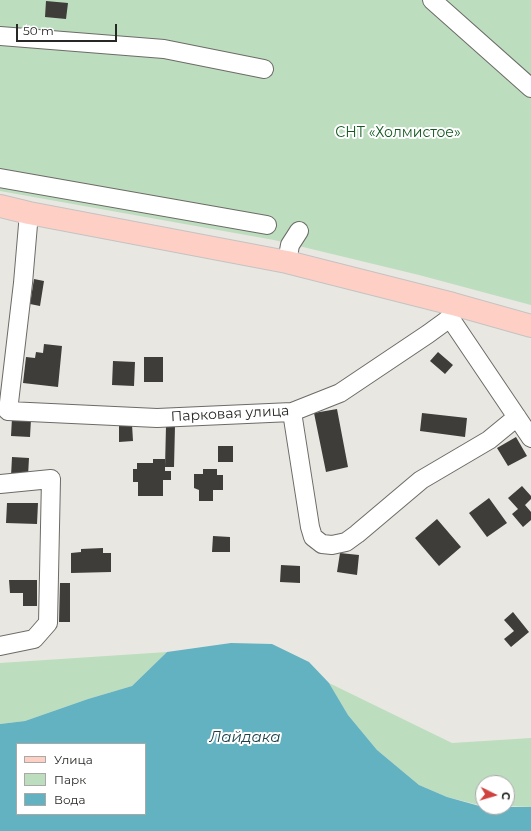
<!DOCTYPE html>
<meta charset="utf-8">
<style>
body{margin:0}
#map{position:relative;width:531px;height:831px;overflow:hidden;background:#e9e7e2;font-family:Montserrat,sans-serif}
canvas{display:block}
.legend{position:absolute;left:16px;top:743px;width:130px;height:72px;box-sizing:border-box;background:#fff;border:1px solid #a9a9a8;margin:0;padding:5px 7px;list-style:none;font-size:12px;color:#272725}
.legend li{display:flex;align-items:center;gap:8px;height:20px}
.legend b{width:20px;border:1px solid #a9a9a8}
.north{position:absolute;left:475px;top:775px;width:40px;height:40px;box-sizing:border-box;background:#fff;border:1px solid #a9a9a8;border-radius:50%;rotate:95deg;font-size:11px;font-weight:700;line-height:16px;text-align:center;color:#272725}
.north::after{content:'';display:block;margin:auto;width:14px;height:18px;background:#d0423d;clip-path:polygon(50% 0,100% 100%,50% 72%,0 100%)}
.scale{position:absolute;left:16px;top:24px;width:101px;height:18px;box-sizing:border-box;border:2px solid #272725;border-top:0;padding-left:5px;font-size:12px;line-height:14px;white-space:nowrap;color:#272725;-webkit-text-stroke:3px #fff;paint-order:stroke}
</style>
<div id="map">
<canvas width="531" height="831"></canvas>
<ul class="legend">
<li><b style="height:5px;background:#fed0c5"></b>Улица</li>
<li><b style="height:11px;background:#bdddbf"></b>Парк</li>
<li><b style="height:11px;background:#62b2c1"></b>Вода</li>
</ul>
<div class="north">С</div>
<div class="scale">50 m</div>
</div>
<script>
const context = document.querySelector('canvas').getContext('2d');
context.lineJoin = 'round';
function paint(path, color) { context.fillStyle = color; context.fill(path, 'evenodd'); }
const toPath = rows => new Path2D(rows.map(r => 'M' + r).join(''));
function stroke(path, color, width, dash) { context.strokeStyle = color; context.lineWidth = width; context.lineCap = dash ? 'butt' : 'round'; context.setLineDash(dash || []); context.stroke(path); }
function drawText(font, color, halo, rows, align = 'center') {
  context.font = font + ' Montserrat,sans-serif'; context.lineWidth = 4; context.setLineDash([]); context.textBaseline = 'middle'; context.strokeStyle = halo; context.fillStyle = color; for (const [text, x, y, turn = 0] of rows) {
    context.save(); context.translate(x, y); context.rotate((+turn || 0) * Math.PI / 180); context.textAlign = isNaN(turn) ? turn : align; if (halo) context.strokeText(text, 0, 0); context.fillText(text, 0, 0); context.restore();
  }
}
const green = toPath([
 [0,0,531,0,531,305,419,275,274,240,0,191],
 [167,652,132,686,88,699,25,721,0,724,0,663],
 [329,683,452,743,531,738,531,807,507,806,507,783,483,783,483,806,447,797,419,785,377,750,348,715]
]);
const water = toPath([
 [231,643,272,644,309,662,329,683,348,715,377,750,419,785,447,797,483,807,531,807,531,831,0,831,0,724,25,721,88,699,132,686,167,652],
 [17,744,145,744,145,814,17,814]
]);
const building = toPath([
 [46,1,68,3,66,19,45,17],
 [34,279,44,281,40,306,30,304],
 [44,344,62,346,58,387,23,383,26,357,35,358,36,352,43,353],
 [438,352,453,365,445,374,430,361],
 [144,357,163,357,163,382,144,382],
 [113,361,135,362,134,386,112,385],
 [337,409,348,467,326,472,314,413],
 [422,413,467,418,465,437,420,431],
 [12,418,31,419,30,437,11,436],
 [132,424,133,441,119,442,119,425],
 [166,426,175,426,174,467,165,467],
 [516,437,527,456,508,466,497,448],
 [218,446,233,446,233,462,218,462],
 [12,457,29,458,28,476,11,476],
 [153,459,165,459,165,471,171,471,171,480,163,480,163,496,138,496,138,482,133,482,133,469,137,469,137,463,153,463],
 [203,469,217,469,217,475,223,475,223,490,213,490,213,501,199,501,199,490,194,488,194,474,203,474],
 [522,486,531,496,531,499,525,505,531,512,531,520,523,527,512,514,518,509,508,498],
 [489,498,507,523,487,537,469,513],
 [7,503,38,503,37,524,6,523],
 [437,519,461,547,439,566,415,538],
 [213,536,230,537,230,552,212,552],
 [103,548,103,553,111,553,111,572,71,573,71,553,81,552,81,549],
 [340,553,359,555,357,575,337,572],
 [281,565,300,566,300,583,280,582],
 [9,580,37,580,37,606,23,606,23,593,10,593],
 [60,583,70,583,70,622,59,622],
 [513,612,529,632,511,647,504,639,514,631,504,620]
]);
const minor = toPath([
 [432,0,531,88],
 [0,36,164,49,264,69],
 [0,178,267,225],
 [29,213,23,283,8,411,157,418,292,412,340,393,428,334,450,318],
 [287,262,290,245,299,231],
 [452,307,450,318,531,438],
 [292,412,310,527,313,537,322,544,332,545,346,542,357,534,421,480,489,440,517,417],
 [0,484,51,479,48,623,34,639,0,646]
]);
const major = toPath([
 [0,206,29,213,287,262,453,304,531,326]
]);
const parkNames = [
 ["СНТ «Холмистое»",398,133]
];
const streetNames = [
 ["Парковая улица",230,414,-3]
];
const waterNames = [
 ["Лайдака",245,738]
];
paint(green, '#bdddbf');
paint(water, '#62b2c1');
paint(building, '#3e3d39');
stroke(minor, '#6c6b67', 20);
stroke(major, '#c3c3c2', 24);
stroke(minor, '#fff', 18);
stroke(major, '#fed0c5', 22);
drawText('14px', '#145921', '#fff', parkNames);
drawText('14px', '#272725', '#fff', streetNames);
drawText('italic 15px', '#1d4249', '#fff', waterNames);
</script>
